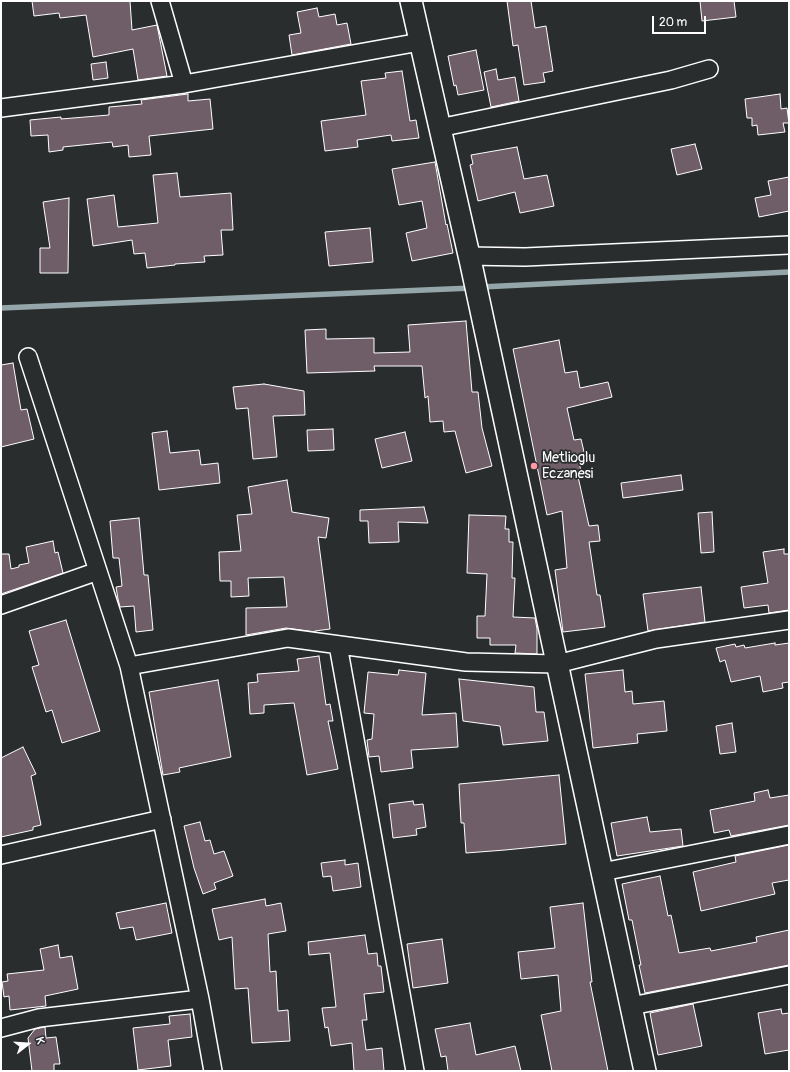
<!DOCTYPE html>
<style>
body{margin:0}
#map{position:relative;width:790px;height:1072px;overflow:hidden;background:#2a2d2e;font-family:Pangolin,sans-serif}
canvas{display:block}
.frame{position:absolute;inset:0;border:2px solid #fff;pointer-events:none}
.north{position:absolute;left:8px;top:1024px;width:40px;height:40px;-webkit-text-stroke:3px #2a2d2e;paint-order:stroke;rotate:73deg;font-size:11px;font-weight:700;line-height:16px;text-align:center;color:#fff}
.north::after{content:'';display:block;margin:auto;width:14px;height:18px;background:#fff;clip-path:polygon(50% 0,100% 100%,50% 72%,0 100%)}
.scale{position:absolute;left:652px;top:16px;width:54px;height:18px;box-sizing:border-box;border:2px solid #fff;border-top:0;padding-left:5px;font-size:12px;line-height:14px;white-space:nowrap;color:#fff;-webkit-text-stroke:3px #2a2d2e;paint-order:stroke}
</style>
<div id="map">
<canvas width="790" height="1072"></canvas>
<div class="frame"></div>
<div class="north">K</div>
<div class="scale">20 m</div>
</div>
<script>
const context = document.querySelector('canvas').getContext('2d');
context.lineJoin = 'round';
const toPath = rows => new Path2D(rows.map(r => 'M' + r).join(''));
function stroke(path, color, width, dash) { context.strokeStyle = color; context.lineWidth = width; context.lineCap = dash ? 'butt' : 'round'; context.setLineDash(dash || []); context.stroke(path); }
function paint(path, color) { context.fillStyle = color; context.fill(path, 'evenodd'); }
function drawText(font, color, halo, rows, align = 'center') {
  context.font = font + ' Pangolin,sans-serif'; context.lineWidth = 3.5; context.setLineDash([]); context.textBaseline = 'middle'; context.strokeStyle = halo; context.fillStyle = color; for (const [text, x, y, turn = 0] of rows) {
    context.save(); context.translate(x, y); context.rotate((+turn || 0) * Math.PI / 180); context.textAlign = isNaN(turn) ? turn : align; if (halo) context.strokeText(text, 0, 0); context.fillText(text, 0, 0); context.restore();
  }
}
const stream = toPath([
 [481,287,789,272],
 [1,308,472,288]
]);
const building = toPath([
 [32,1,130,1,132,30,157,25,167,76,138,80,133,49,93,57,86,15,60,18,59,13,34,16,32,1],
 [507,1,531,1,535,28,546,26,553,71,543,73,545,82,524,85,518,45,513,46,507,1],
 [700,1,734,1,736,17,702,21,700,1],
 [317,8,319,17,335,14,337,25,347,23,351,44,292,55,289,35,301,33,297,12,317,8],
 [476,50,484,90,458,95,456,85,454,86,448,56,476,50],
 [106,62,108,78,93,80,91,64,106,62],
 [496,69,498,80,515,77,519,101,491,107,484,72,496,69],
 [402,71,410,121,416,120,419,138,392,141,391,135,357,140,358,147,325,151,321,121,366,115,361,81,386,78,385,73,402,71],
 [188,94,188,101,210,99,213,129,149,136,151,155,129,157,128,145,113,147,112,142,63,147,63,150,49,152,48,135,31,136,30,120,61,117,61,119,109,115,109,107,142,104,141,100,188,94],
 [780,94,781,109,787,108,789,123,783,123,785,132,758,135,757,125,752,126,752,118,747,118,745,99,780,94],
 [695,144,702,169,677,175,671,149,695,144],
 [517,147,524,179,547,175,554,206,520,213,515,192,478,201,470,165,473,164,471,155,517,147],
 [435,162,446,225,447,224,453,253,412,261,406,233,427,228,422,201,399,205,392,169,435,162],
 [177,173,180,197,231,193,233,230,221,230,223,255,204,256,205,262,175,264,175,265,147,268,145,253,134,254,132,240,93,246,87,199,114,195,118,227,158,223,153,175,177,173],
 [789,177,789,211,759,217,755,198,771,195,768,181,789,177],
 [69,198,68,273,40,273,40,248,50,248,43,202,69,198],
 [370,228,373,262,329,266,325,232,370,228],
 [466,321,472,392,478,392,482,428,492,466,466,473,455,431,444,432,443,421,430,422,428,396,425,398,422,366,374,366,375,371,307,373,305,330,326,329,326,339,374,338,374,353,410,352,408,325,466,321],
 [559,340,565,373,577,371,580,388,608,382,612,397,567,408,574,440,581,439,585,456,578,458,581,471,577,472,589,526,598,525,600,541,589,542,597,595,600,595,605,627,563,632,555,570,567,568,562,511,547,515,513,349,559,340],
 [13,363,21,410,27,409,34,439,1,447,1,365,13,363],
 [264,384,304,391,305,415,273,416,277,457,253,459,248,408,236,409,233,387,264,384],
 [333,429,334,450,308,451,307,430,333,429],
 [167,431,170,453,199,450,201,465,218,463,220,483,159,490,152,433,167,431],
 [405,432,412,461,382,468,375,439,405,432],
 [681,475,683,490,623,498,621,483,681,475],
 [287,480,292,512,329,518,326,538,318,537,330,629,315,631,315,632,286,628,246,635,246,608,287,607,284,577,248,578,249,596,231,597,231,581,220,581,219,552,241,551,237,515,252,514,248,487,287,480],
 [424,507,428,523,398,522,399,542,369,543,368,521,360,521,360,510,424,507],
 [712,512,714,552,701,553,698,513,712,512],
 [469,515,506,516,505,529,509,529,509,542,513,542,512,578,515,578,513,617,535,618,537,629,537,654,515,653,516,645,490,645,490,638,477,638,477,616,485,616,487,574,467,573,469,515],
 [139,518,144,575,148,575,153,630,136,632,134,606,120,607,118,599,116,587,122,586,119,558,113,558,110,521,139,518],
 [53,541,55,553,58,552,63,573,1,594,1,554,9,554,11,569,19,567,19,565,29,563,26,547,53,541],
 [784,549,784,554,789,554,789,610,769,613,768,605,744,608,741,587,768,583,763,552,784,549],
 [701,587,705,622,648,631,643,594,701,587],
 [66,620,100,731,62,743,52,710,46,712,32,667,39,665,29,631,66,620],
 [775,643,775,645,789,643,789,682,782,683,783,688,763,692,760,676,731,682,725,660,720,662,716,648,735,644,736,647,744,645,745,648,775,643],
 [319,656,326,705,330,704,333,721,328,721,338,769,307,775,294,703,264,705,264,713,250,714,248,683,258,682,257,674,299,671,297,659,319,656],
 [399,670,426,673,422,715,456,713,458,747,411,750,413,768,381,772,379,756,369,757,367,740,372,739,374,714,364,713,368,672,398,675,399,670],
 [623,670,625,692,632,691,633,704,664,701,667,731,637,734,638,743,593,748,585,674,623,670],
 [459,679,534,687,536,712,544,712,548,741,503,745,500,726,463,721,459,679],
 [218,680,231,757,179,768,180,772,163,775,149,692,218,680],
 [732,723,736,752,720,754,716,726,732,723],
 [23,747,36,774,31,776,41,825,33,827,33,830,1,837,1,758,23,747],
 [559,775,566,844,505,850,466,853,464,823,461,823,459,784,559,775],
 [768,790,770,798,789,795,789,825,731,836,729,830,714,833,710,810,755,801,754,793,768,790],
 [413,801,414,805,423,804,426,827,416,829,417,835,393,838,389,804,413,801],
 [647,817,650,832,681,829,683,846,617,856,611,823,647,817],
 [200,822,205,841,210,840,214,854,224,851,233,876,214,883,216,889,203,894,194,868,184,826,200,822],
 [789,845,789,880,772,883,775,894,701,911,693,872,736,862,735,856,789,845],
 [345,860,345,865,358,863,361,887,333,891,331,876,323,877,321,863,345,860],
 [660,876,668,916,671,915,679,953,710,948,711,951,757,942,756,937,789,930,789,965,645,993,639,965,641,965,632,920,629,920,622,884,660,876],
 [265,899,266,906,281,903,286,931,268,934,270,972,276,971,278,1011,288,1010,290,1041,252,1043,248,988,235,989,232,937,219,940,212,909,265,899],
 [166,903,172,933,136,940,133,927,120,929,116,913,166,903],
 [583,903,592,982,590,982,608,1071,552,1071,541,1015,561,1011,558,975,521,979,518,952,555,948,550,907,583,903],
 [365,935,368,954,377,953,378,966,381,966,384,992,364,994,367,1020,362,1020,366,1050,382,1048,384,1071,354,1071,352,1043,331,1046,328,1027,325,1028,322,1008,336,1007,330,953,309,955,308,942,365,935],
 [442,939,448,983,413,988,407,944,442,939],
 [58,945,60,958,72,956,78,989,45,996,46,1006,10,1010,9,996,4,997,2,982,8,981,7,974,44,970,40,949,58,945],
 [693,1004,702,1046,658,1055,650,1013,693,1004],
 [781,1009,782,1014,789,1013,789,1050,765,1054,758,1013,781,1009],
 [190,1014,192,1037,168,1040,171,1066,138,1070,133,1028,170,1024,169,1016,190,1014],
 [470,1023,476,1055,515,1046,521,1071,448,1071,446,1056,441,1057,435,1029,470,1023],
 [45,1027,46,1038,56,1037,60,1064,54,1064,54,1071,32,1071,28,1038,35,1029,45,1027]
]);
const minor = toPath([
 [160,1,184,84],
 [1,108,184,84,420,42],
 [439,128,671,80,709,69],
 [468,256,525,257,789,245],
 [28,357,129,666,200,999,213,1071],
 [1,605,98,571],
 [338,645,415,1071],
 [129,666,288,638,466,662,557,664,656,639,789,620],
 [1,855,162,819],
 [602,872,789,835],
 [631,1006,789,975],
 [1,1028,39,1018,200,999]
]);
const tertiary = toPath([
 [411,1,471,264,645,1071]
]);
const markers = [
 [534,466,4,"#ff9aa2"]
];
const poiNames = [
 ["Metlioglu",542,458],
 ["Eczanesi",542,474]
];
stroke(stream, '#94a6a9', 5.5);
paint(building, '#6f5e67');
stroke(building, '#fff', 1);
stroke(minor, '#fff', 20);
stroke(tertiary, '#fff', 24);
stroke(minor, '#2a2d2e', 17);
stroke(tertiary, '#2a2d2e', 21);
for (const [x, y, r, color] of markers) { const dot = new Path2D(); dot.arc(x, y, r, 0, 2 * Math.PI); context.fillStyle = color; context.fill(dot); stroke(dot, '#2a2d2e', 1.5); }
drawText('14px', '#fff', '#2a2d2e', poiNames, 'left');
</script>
